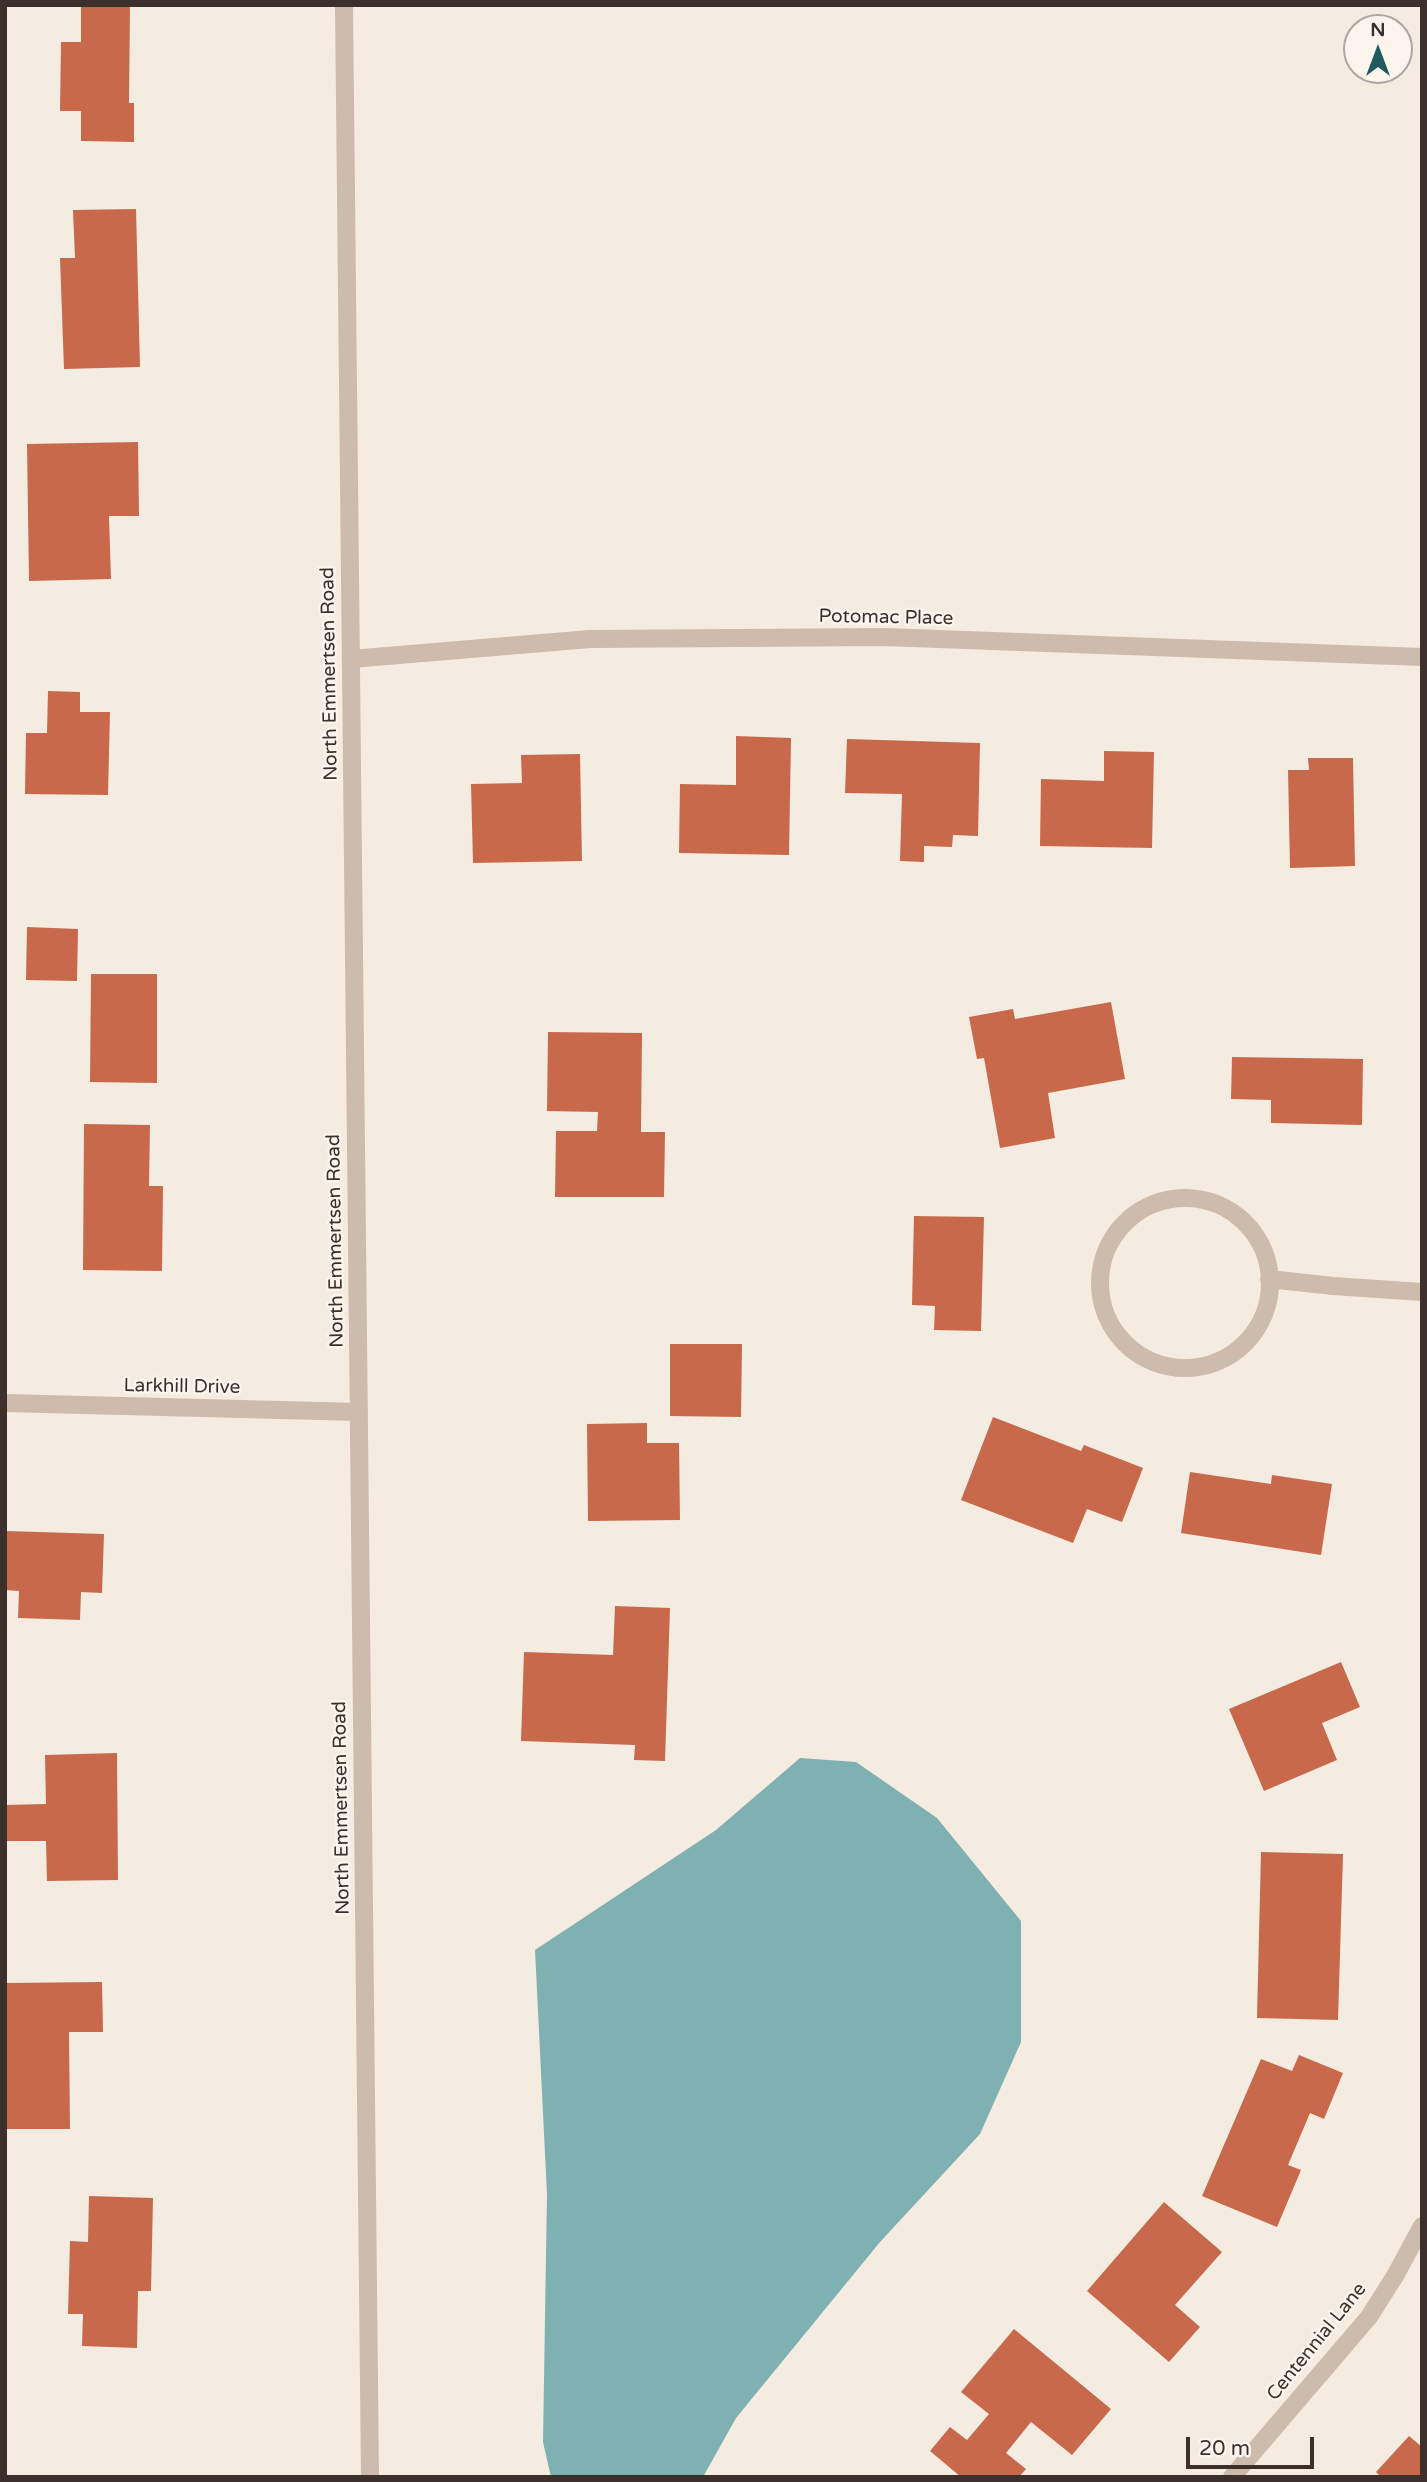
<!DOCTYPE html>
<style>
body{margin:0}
#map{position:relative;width:1427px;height:2482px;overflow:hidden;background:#f4ebe1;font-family:"Varela Round",sans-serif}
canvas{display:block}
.frame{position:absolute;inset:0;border:7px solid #3b302b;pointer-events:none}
.north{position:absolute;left:1343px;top:14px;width:70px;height:70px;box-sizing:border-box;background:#fbf5ee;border:2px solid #aea6a0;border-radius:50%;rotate:0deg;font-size:19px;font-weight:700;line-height:28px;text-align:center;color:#3b302b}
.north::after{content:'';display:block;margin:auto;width:24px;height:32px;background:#1f5a5e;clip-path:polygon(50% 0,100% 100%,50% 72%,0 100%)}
.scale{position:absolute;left:1186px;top:2437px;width:128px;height:32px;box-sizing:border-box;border:4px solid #3b302b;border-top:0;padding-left:9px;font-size:21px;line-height:24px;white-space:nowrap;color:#3b302b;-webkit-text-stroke:5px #fbf5ee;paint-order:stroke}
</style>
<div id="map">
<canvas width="1427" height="2482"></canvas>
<div class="frame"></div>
<div class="north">N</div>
<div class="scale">20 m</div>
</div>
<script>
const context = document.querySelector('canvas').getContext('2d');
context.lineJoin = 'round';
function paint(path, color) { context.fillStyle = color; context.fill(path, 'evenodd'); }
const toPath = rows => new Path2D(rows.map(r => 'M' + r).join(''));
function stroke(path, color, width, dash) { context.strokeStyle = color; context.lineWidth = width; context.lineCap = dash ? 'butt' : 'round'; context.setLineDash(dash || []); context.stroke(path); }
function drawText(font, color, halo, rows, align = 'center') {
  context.font = font + ' "Varela Round",sans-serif'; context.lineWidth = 5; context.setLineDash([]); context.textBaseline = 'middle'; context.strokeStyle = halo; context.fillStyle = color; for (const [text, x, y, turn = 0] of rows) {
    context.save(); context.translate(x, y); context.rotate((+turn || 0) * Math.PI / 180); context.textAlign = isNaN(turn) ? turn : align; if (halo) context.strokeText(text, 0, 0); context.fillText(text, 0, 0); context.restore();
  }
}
const water = toPath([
 [800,1758,856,1762,937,1818,1021,1921,1021,2042,980,2134,880,2242,736,2418,703,2477,551,2477,543,2442,547,2194,535,1950,716,1830]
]);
const building = toPath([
 [81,5,130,5,129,103,134,103,134,142,81,141,81,111,60,111,61,42,81,42],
 [136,209,140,367,64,369,60,258,75,258,73,210],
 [138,442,139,516,109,516,111,579,29,581,27,444],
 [48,691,80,692,80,712,110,712,108,795,25,794,26,733,47,733],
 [736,736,791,738,789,855,679,853,680,784,736,785],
 [847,739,980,743,978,836,953,835,952,847,924,846,924,862,900,861,902,794,845,793],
 [1104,751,1154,752,1152,848,1040,846,1041,779,1104,781],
 [580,754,582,861,473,863,471,784,522,783,521,755],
 [1308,758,1353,758,1355,866,1290,868,1288,770,1309,770],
 [27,927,78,929,77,981,26,980],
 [91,974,157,974,157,1083,90,1082],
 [1111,1002,1125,1079,1048,1093,1055,1138,1000,1148,984,1058,977,1059,969,1017,1013,1009,1015,1019],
 [548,1032,642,1033,641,1132,665,1132,664,1197,555,1197,556,1131,597,1131,598,1112,547,1111],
 [1232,1057,1363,1059,1362,1125,1271,1123,1271,1100,1231,1099],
 [84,1124,150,1125,149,1186,163,1186,162,1271,83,1270],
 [914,1216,984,1217,981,1331,934,1330,935,1306,912,1305],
 [670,1344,742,1344,741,1417,670,1416],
 [993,1417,1081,1451,1084,1445,1143,1468,1122,1522,1087,1509,1073,1543,961,1500],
 [647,1423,647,1443,679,1443,680,1520,588,1521,587,1424],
 [1190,1472,1271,1484,1272,1475,1332,1484,1321,1555,1181,1533],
 [5,1531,104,1534,102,1593,81,1592,80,1620,18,1618,19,1591,5,1590],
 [615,1606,670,1608,665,1761,634,1760,635,1745,521,1741,524,1652,613,1655],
 [1341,1662,1360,1707,1322,1723,1337,1760,1264,1791,1229,1709],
 [117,1753,118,1880,47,1881,46,1841,5,1841,5,1805,46,1804,45,1755],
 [1261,1852,1343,1854,1338,2020,1257,2018],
 [102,1982,103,2032,69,2032,70,2129,5,2129,5,1983],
 [1299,2055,1343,2073,1324,2119,1310,2113,1288,2165,1301,2170,1277,2227,1202,2196,1261,2059,1292,2071],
 [89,2196,153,2198,151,2291,138,2291,137,2348,82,2346,83,2314,68,2314,70,2241,88,2242],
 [1164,2202,1222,2252,1175,2305,1200,2327,1169,2362,1087,2291],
 [1014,2329,1111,2409,1072,2455,1031,2422,1006,2453,1026,2469,1019,2477,961,2477,930,2451,950,2427,967,2440,989,2414,961,2392],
 [1409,2436,1422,2447,1422,2477,1381,2477,1376,2472]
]);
const minor = toPath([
 [344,5,370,2477],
 [351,659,590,639,885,637,1422,657],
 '1100 1283a85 85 0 1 1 170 0a85 85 0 1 1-170 0Z',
 [1269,1279,1333,1286,1422,1292],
 [5,1403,359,1412],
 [1232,2477,1369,2317,1395,2276,1422,2226]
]);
const streetNames = [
 ["Potomac Place",886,618,1],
 ["North Emmertsen Road",330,674,-91],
 ["North Emmertsen Road",336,1241,-91],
 ["Larkhill Drive",182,1387,1],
 ["North Emmertsen Road",342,1808,-91],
 ["Centennial Lane",1317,2342,-51]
];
paint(water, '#7fb0b2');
paint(building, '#c8694b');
stroke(minor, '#cdbbac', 18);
drawText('19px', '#3b302b', '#fbf5ee', streetNames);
</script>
